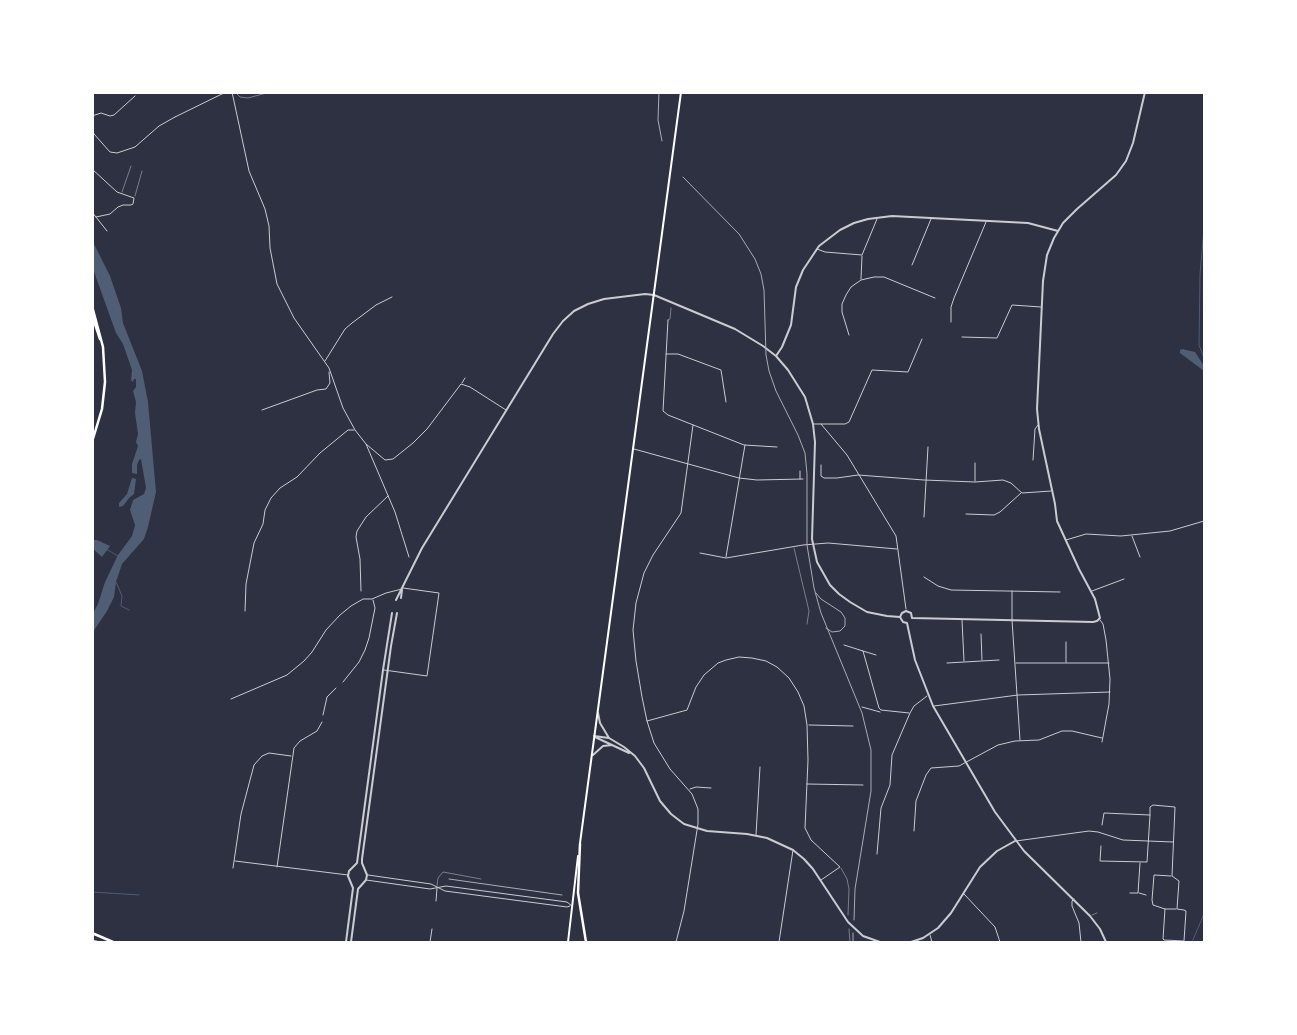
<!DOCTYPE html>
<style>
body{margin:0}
#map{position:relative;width:1297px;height:1035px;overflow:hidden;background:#2d3142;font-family:"Alegreya Sans",sans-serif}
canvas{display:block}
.frame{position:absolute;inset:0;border:94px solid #fff;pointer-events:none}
</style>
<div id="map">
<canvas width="1297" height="1035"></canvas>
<div class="frame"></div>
</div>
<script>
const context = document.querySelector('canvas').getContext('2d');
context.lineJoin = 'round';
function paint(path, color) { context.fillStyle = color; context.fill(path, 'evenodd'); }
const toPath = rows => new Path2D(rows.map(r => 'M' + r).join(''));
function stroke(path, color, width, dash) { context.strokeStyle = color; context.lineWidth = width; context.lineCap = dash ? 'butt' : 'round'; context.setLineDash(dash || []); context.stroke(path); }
const water = toPath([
 [92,240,110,276,121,308,123,323,142,371,148,402,156,492,148,527,144,539,122,564,116,582,114,597,107,611,93,632,93,613,98,604,105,582,118,555,132,536,135,525,130,510,133,500,144,494,146,488,141,459,139,460,137,465,137,474,132,473,132,464,138,446,136,442,138,434,135,413,136,402,133,391,136,387,136,379,134,379,133,382,131,380,132,370,123,344,116,333,93,269],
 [1182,349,1195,352,1204,366,1204,371,1180,353,1180,350],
 [132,478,136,479,134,494,129,498,123,506,119,507,119,503,127,494],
 [92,540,97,540,110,546,102,557,93,549]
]);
const stream = toPath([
 [1204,229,1200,274,1199,345,1204,358],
 [106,549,118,556],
 [116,582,122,596,121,606,129,610],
 [92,892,139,895],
 [1192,942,1204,914]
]);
const service = toPath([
 [235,92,240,97,248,98,270,92],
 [122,192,131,166],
 [135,196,142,171],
 [668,320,670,319,671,308],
 [794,548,809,611,807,624],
 [841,868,847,879,849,889,848,915],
 [437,886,438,878,443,872,481,879],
 [1092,915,1097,913],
 [849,929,850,942]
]);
const pedestrian = toPath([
 [862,707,880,712]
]);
const minor = toPath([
 [232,92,249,171,265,209,269,226,270,248,277,284,294,318,329,368,343,408,355,430,366,444,395,512,409,557],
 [92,116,101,113,110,116,114,115,135,96],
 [175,117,226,92],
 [92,130,94,134,110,152,117,153,135,147,159,126,175,117],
 [92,169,117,192,134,198,133,204,131,205,123,205,118,207,110,214,96,217],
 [92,212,107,231],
 [817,249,825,252,862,255,877,219],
 [912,265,931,219],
 [861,279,862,256],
 [668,320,663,411,668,415,744,445,777,447],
 [951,322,951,307,954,298,986,222],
 [849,335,842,312,842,304,846,295,851,287,861,280,874,277,884,277,935,298],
 [962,337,997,338,1012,305,1041,307],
 [666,354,678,354,721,370,726,402],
 [325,361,345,329,352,323,376,305,392,297],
 [462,383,465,378],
 [262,410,317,390,326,389,330,383,329,372],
 [814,424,845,424,849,422,872,370,908,372,922,339],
 [821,424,847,455,896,536,906,609],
 [366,444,385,460,393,459,413,443,427,429,461,384,470,387,506,410],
 [634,449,739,478,757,480,803,479],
 [1033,460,1035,429,1038,425],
 [821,465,821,476,824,478,837,478,858,475,924,480,975,482,1003,480,1011,483,1022,493,1051,491],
 [800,471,800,479],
 [975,481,975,463],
 [966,514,994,515,1000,512,1021,493],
 [924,517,928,447],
 [1132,536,1140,557],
 [1066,540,1086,534,1121,536,1170,531,1204,521],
 [700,553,726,558,803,545,828,543,897,549],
 [726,557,745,445],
 [924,577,938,586,951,590,1060,592],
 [361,591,360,559,356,537,357,531,366,517,388,496],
 [1012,591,1012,620,1020,740],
 [1092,591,1124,579],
 [245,611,246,584,254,543,263,524,265,510,271,498,280,488,297,477,320,453,348,430,354,430],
 [962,620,964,661],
 [1100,620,1103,624,1106,640,1110,679,1109,704,1102,742],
 [981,634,982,660],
 [844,645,863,651,879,708,881,710,909,713],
 [863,651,876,655],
 [1066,662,1066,642],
 [947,663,999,660],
 [1016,663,1109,663],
 [384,670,427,676,439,593,403,588],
 [343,682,359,662,365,650,369,638,375,608,373,600],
 [231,699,287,675,304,661,312,652,326,630,340,615,351,606,363,599,372,599,386,593,402,589],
 [934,706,1018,695,1110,692],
 [323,715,327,697,336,688],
 [647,721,687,710,696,687,704,675,718,663,726,660,739,657,752,658,766,661,777,667,789,678,798,692,804,706,807,725,808,760,805,828,811,840,840,867,821,880],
 [809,725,853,726],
 [807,784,863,785],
 [690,789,696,787,711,788],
 [1150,815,1150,807,1153,805,1175,807,1172,876,1179,881,1177,909,1184,910,1186,911,1184,941,1164,940,1163,939,1165,909],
 [914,831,916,801,926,775,931,768,959,766,998,745,1015,741,1039,740,1062,731,1072,731,1102,738],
 [756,835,760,767],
 [1016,841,1089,831,1098,832,1123,840,1173,842],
 [1101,846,1100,861,1147,862,1150,815,1104,813,1102,825],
 [877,854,881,808,890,785,892,755,910,713,914,706,927,696],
 [235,861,348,875],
 [277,867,294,748,300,741,317,731,322,722],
 [233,868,241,814,254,765,262,756,269,753,291,756],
 [368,875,431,884,445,891,567,907,570,906],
 [1171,876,1154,875,1152,900,1153,905,1165,909,1176,909],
 [366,880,430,889,446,886,567,902,572,906],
 [1130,893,1138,893,1140,863],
 [1139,893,1146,895],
 [964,894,995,927,1000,942],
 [1074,899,1072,901,1072,906,1079,923,1081,942],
 [436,901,437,888],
 [930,935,932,942],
 [430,942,432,929],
 [676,942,684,911,698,824,698,809,692,794,670,769,654,743,647,721,642,697,636,661,633,630,636,603,644,573,653,555,681,513,693,425],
 [779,942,793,850]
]);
const tertiary = toPath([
 [776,356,782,347,791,325,796,287,803,270,819,246,840,230,854,223,868,219,892,216,1028,223,1058,231],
 [401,598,402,590],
 [396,600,422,548,553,334,563,321,574,311,588,304,604,299,645,294,654,295,735,329,763,346,776,356,788,370,805,397,813,424,815,442,812,539,817,562,830,585,839,594,850,602,867,612,887,616,900,617],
 [900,617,902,613,906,611,911,613,912,618],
 [900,617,903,622,907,623],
 [912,618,1093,622,1097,621,1100,618,1095,599,1079,569,1057,521,1055,504,1039,429,1037,409,1043,281,1047,255,1054,238,1063,223,1077,209,1116,175,1126,161,1133,143,1145,92],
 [907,623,915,660,933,706,995,812,1024,851,1090,916,1100,929,1106,942],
 [598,713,600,723,609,738],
 [594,736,609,738,624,747,635,756,644,768,660,801,671,814,684,824,707,831,747,834,767,838,793,850,804,859,813,869,848,922,863,936,880,942],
 [595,737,629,753],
 [593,755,603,746,612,745],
 [346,942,353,888,348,876,349,871,357,863,383,670,392,613],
 [351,942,358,889,366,880,367,875,362,863,362,859,391,646,397,613],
 [911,942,923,938,938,928,951,913,980,867,997,851,1015,841]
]);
const secondary = toPath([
 [580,843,681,92],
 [568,942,578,856]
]);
const trunk = toPath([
 [92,306,103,347,105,382,102,409,92,442],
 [92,315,100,339],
 [92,331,92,357],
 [92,365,92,386],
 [580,844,578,893,586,942],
 [92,933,113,942],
 [92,941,97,942]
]);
const tram = toPath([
 [659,92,658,120,662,141],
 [683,177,739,234,755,259,761,274,764,290,766,355,769,371,776,391,798,435,805,453,807,474,807,545,814,588,821,613,862,713,871,750,871,791,855,889,854,920],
 [816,593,821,599,841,612,845,618,845,626,840,631,832,632,826,628],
 [449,879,562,895],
 [853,933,853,942]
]);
paint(water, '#4f5d75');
stroke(stream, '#4f5d75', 1);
stroke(service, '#caccd0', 0.5);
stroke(pedestrian, '#caccd0', 1);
stroke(minor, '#caccd0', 1);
stroke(tertiary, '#caccd0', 2);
stroke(secondary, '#fff', 2);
stroke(trunk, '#fff', 2.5);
stroke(tram, '#abadb3', 1);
</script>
